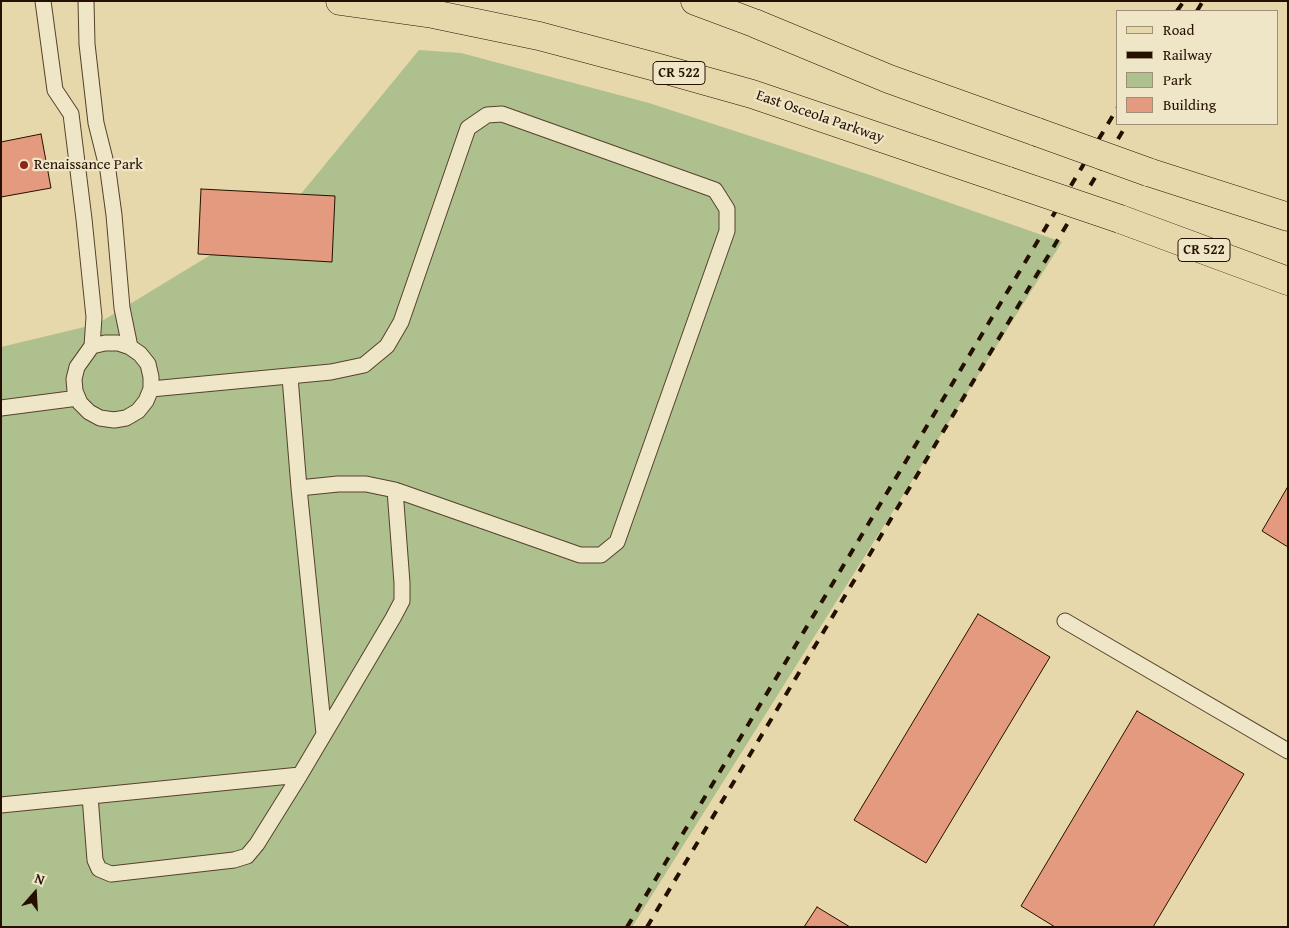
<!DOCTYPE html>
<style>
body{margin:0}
#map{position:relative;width:1289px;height:928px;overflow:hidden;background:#e6d8ab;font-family:"Gentium Book Plus",serif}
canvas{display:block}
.frame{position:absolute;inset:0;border:2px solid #251000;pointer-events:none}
.legend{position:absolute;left:1116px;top:10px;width:162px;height:115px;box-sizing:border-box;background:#efe6c8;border:1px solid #9e9078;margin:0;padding:6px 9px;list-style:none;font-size:15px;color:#251000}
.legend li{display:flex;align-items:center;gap:10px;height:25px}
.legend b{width:25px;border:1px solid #9e9078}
.north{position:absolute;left:10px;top:868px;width:50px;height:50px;-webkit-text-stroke:4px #efe6c8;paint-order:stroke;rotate:19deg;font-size:14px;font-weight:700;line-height:20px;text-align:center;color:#251000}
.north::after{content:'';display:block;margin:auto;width:18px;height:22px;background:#251000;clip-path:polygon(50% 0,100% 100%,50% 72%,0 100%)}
</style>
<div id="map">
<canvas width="1289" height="928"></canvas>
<div class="frame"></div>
<ul class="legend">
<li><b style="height:6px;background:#e6d8ab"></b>Road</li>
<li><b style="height:6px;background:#251000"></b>Railway</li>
<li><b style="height:14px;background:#aec08e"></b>Park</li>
<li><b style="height:14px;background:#e39a7e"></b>Building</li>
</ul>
<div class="north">N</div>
</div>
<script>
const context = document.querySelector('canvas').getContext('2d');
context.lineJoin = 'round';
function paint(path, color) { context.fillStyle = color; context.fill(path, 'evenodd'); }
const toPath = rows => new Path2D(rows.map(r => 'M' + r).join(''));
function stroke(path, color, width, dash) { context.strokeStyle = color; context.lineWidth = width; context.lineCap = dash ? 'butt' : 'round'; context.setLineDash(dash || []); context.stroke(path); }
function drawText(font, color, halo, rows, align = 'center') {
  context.font = font + ' "Gentium Book Plus",serif'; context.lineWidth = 4.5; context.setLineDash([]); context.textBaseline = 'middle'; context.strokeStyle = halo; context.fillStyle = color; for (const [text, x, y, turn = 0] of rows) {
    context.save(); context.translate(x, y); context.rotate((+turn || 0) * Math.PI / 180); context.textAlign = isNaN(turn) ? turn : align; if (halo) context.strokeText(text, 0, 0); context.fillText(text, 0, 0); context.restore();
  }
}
const green = toPath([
 [419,50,461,53,649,103,876,177,1062,242,632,927,1,927,1,347,97,324,291,206]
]);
const building = toPath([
 [41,134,51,188,1,197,1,142,41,134],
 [201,189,335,196,332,262,198,254,201,189],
 [1287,488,1288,488,1288,547,1262,531,1287,488],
 [978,614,1050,657,926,863,854,820,978,614],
 [1137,711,1244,774,1153,927,1055,927,1021,906,1137,711],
 [817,907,850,927,804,927,817,907]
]);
const lane = toPath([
 [43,1,55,90,71,114,84,219,94,317,92,346],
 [86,1,87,44,96,123,108,171,114,215,122,308,130,347],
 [105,343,118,343,130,347,140,354,148,364,151,377,151,389,146,401,138,411,126,418,114,420,100,418,89,412,80,403,75,391,74,379,77,367,92,346,105,343],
 [290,377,299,488],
 [151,389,331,372,364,365,387,346,401,322,468,128,487,115,502,114,715,190,727,209,727,231,617,542,601,555,580,555,395,490],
 [1,408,78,398],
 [1065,621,1288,751],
 [90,796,95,860,99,869,111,874,234,860,247,856,257,844,300,775],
 [1,805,300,775,393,618,402,601,402,583,395,490,366,484,338,484,299,488,324,734]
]);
const primary = toPath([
 [340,1,433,14,539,36,652,66,752,94,1008,181],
 [695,1,754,23,889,79,1037,132],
 [1148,172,1288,217],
 [1120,219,1288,281]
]);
const rail = toPath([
 [1177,11,1184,1],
 [1197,11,1203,1],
 [627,927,1118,107],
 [647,927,1127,124]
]);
const primaryBridge = toPath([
 [1037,132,1148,172],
 [1008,181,1120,219]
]);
const markers = [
 [24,165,5,"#8f2418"]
];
const shields = [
 [679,73,52],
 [1204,250,52]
];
const shieldNames = [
 ["CR 522",679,73],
 ["CR 522",1204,250]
];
const streetNames = [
 ["East Osceola Parkway",820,117,19]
];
const poiNames = [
 ["Renaissance Park",34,165]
];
paint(green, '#aec08e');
paint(building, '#e39a7e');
stroke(building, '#251000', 1);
stroke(lane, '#55422b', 17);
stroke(primary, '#251000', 29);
stroke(lane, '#efe6c8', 15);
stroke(primary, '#e6d8ab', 28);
stroke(rail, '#251000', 4, [9, 9]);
stroke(primaryBridge, '#251000', 29, []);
stroke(primaryBridge, '#e6d8ab', 28);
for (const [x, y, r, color] of markers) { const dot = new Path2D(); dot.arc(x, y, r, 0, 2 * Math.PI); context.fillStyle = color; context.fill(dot); stroke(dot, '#efe6c8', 2); }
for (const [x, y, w] of shields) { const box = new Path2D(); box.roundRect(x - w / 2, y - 11.5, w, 23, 4); context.fillStyle = '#efe6c8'; context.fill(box); stroke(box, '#251000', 1); }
drawText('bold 14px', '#251000', null, shieldNames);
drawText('15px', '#251000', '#efe6c8', streetNames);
drawText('15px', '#251000', '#efe6c8', poiNames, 'left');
</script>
